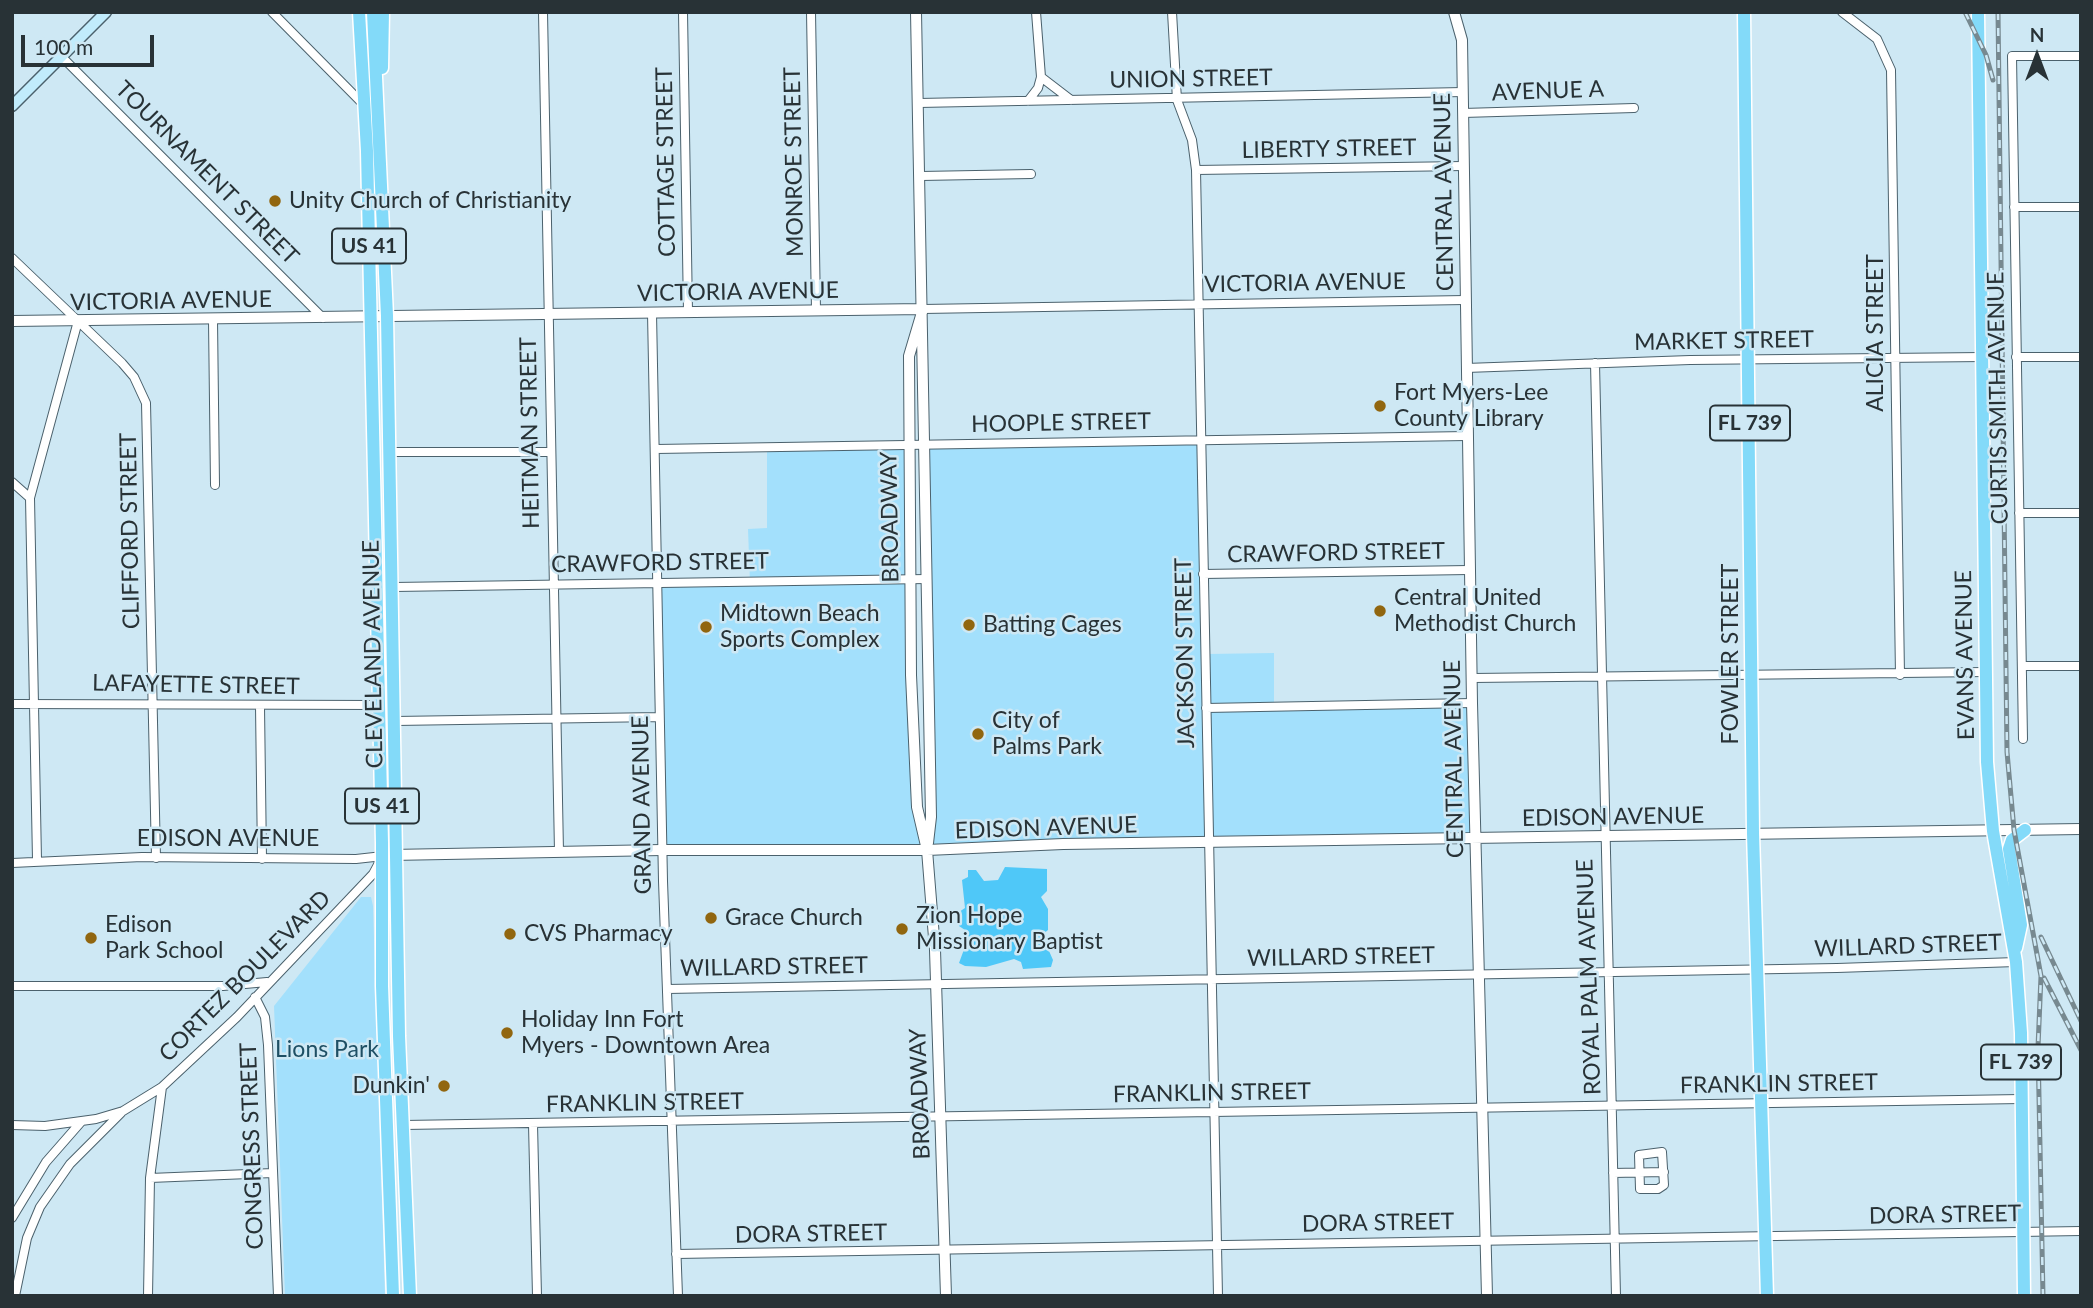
<!DOCTYPE html>
<style>
body{margin:0}
#map{position:relative;width:2093px;height:1308px;overflow:hidden;background:#cee8f4;font-family:Lato,sans-serif}
canvas{display:block}
.frame{position:absolute;inset:0;border:14px solid #283236;pointer-events:none}
.north{position:absolute;left:2002px;top:21px;width:70px;height:70px;-webkit-text-stroke:5px #cee8f4;paint-order:stroke;rotate:0deg;font-size:19px;font-weight:700;line-height:28px;text-align:center;color:#283236}
.north::after{content:'';display:block;margin:auto;width:24px;height:32px;background:#283236;clip-path:polygon(50% 0,100% 100%,50% 72%,0 100%)}
.scale{position:absolute;left:21px;top:35px;width:133px;height:32px;box-sizing:border-box;border:4px solid #283236;border-top:0;padding-left:9px;font-size:21px;line-height:24px;white-space:nowrap;color:#283236;-webkit-text-stroke:5px #cee8f4;paint-order:stroke}
</style>
<div id="map">
<canvas width="2093" height="1308"></canvas>
<div class="frame"></div>
<div class="north">N</div>
<div class="scale">100 m</div>
</div>
<script>
const context = document.querySelector('canvas').getContext('2d');
context.lineJoin = 'round';
function paint(path, color) { context.fillStyle = color; context.fill(path, 'evenodd'); }
const toPath = rows => new Path2D(rows.map(r => 'M' + r).join(''));
function stroke(path, color, width, dash) { context.strokeStyle = color; context.lineWidth = width; context.lineCap = dash ? 'butt' : 'round'; context.setLineDash(dash || []); context.stroke(path); }
function drawText(font, color, halo, rows, align = 'center') {
  context.font = font + ' Lato,sans-serif'; context.lineWidth = 5; context.setLineDash([]); context.textBaseline = 'middle'; context.strokeStyle = halo; context.fillStyle = color; for (const [text, x, y, turn = 0] of rows) {
    context.save(); context.translate(x, y); context.rotate((+turn || 0) * Math.PI / 180); context.textAlign = isNaN(turn) ? turn : align; if (halo) context.strokeText(text, 0, 0); context.fillText(text, 0, 0); context.restore();
  }
}
const green = toPath([
 [1198,443,1206,840,929,848,926,447],
 [905,447,914,805,924,848,665,848,659,585,750,583,748,529,767,528,767,449],
 [1274,653,1274,704,1208,705,1207,654],
 [1469,705,1474,836,1210,840,1207,710],
 [361,897,371,897,373,906,385,1296,285,1296,274,1006]
]);
const water = toPath([
 [1005,867,1047,869,1047,891,1041,897,1048,909,1048,930,1042,935,1053,960,1051,967,1023,969,1021,962,1014,959,986,967,965,966,959,963,966,944,965,930,959,926,959,912,965,908,962,880,968,877,968,870,976,870,984,881,998,880]
]);
const minor = toPath([
 [272,12,364,105],
 [543,12,559,852],
 [683,12,688,312],
 [811,12,816,310],
 [1172,12,1177,100,1192,140,1196,170,1218,1296],
 [1842,12,1877,39,1891,70,1900,675],
 [62,57,323,318],
 [1041,77,1071,100],
 [1028,101,1038,88,1041,77,1036,12],
 [919,103,1463,92],
 [1463,113,1634,108],
 [1196,170,1463,166],
 [921,176,1031,174],
 [2014,207,2081,207],
 [12,258,122,363,134,377,146,403,156,858],
 [923,309,1465,300],
 [652,313,663,881,678,1296],
 [213,320,215,485],
 [2016,357,2081,357],
 [1595,363,1616,1296],
 [1466,368,1690,360,1983,357],
 [656,449,1467,436],
 [389,452,550,452],
 [12,482,30,498,37,860],
 [30,498,78,321],
 [2019,513,2081,513],
 [1203,574,1469,570],
 [394,587,927,579],
 [2022,666,2081,666],
 [1473,678,1986,672],
 [12,704,379,705],
 [260,706,262,859],
 [1206,708,1472,703],
 [395,721,659,717],
 [2023,739,2012,56,2081,56],
 [12,863,142,857,356,859,383,856],
 [12,986,223,986,267,982],
 [667,989,1837,968,2016,962],
 [255,997,265,1017,268,1045,278,1296],
 [533,1124,537,1296],
 [12,1125,45,1126,96,1119,123,1111,162,1087,237,1017,373,874,380,861],
 [404,1125,2021,1099],
 [1662,1152,1664,1185,1658,1189,1640,1189,1639,1155,1662,1152],
 [1613,1173,1664,1172],
 [150,1178,273,1173],
 [12,1218,46,1162,81,1122],
 [676,1254,2081,1231],
 [15,1296,27,1238,40,1207,70,1164,121,1113],
 [148,1296,150,1178,162,1087]
]);
const tertiary = toPath([
 [916,12,931,817,928,843],
 [1454,12,1462,40,1472,703,1487,1296],
 [923,309,909,356,911,675,917,807,927,850,935,950,946,1296],
 [12,321,923,309],
 [391,855,662,850,927,850,1063,844,2081,829]
]);
const secondary = toPath([
 [12,106,106,12]
]);
const primary = toPath([
 [359,12,367,151,382,843,382,986,393,1296],
 [373,12,387,316,399,1036,410,1296],
 [1744,12,1753,833,1767,1296],
 [1978,12,1987,762,1993,831,2016,962,2021,1033,2024,1296],
 [382,68,383,12],
 [2016,948,2021,925,2009,849,2012,840,2025,830]
]);
const rail = toPath([
 [1965,12,1986,55,1993,80],
 [1998,12,2007,752,2014,830,2041,976,2038,1047,2043,1296],
 [2041,937,2081,1021],
 [2044,978,2081,1050]
]);
const markers = [
 [275,201,7,"#91660f"],
 [1380,406,7,"#91660f"],
 [1380,611,7,"#91660f"],
 [969,625,7,"#91660f"],
 [706,627,7,"#91660f"],
 [978,734,7,"#91660f"],
 [711,918,7,"#91660f"],
 [902,929,7,"#91660f"],
 [510,934,7,"#91660f"],
 [91,938,7,"#91660f"],
 [507,1033,7,"#91660f"],
 [444,1086,7,"#91660f"]
];
const shields = [
 [369,246,74],
 [1750,423,80],
 [382,806,74],
 [2021,1062,80]
];
const shieldNames = [
 ["US 41",369,246],
 ["FL 739",1750,423],
 ["US 41",382,806],
 ["FL 739",2021,1062]
];
const streetNames = [
 ["UNION STREET",1191,79,-1],
 ["AVENUE A",1548,91,-2],
 ["LIBERTY STREET",1329,149,-1],
 ["COTTAGE STREET",666,162,-91],
 ["MONROE STREET",794,162,-91],
 ["TOURNAMENT STREET",207,173,45],
 ["CENTRAL AVENUE",1444,192,-91],
 ["VICTORIA AVENUE",1305,283,-1],
 ["VICTORIA AVENUE",738,292,-1],
 ["VICTORIA AVENUE",171,301,-1],
 ["ALICIA STREET",1876,333,-90],
 ["MARKET STREET",1724,341,-1],
 ["CURTIS SMITH AVENUE",1998,398,-91],
 ["HOOPLE STREET",1061,423,-1],
 ["HEITMAN STREET",530,433,-91],
 ["BROADWAY",890,517,-91],
 ["CLIFFORD STREET",130,531,-91],
 ["CRAWFORD STREET",1336,553,-1],
 ["CRAWFORD STREET",660,563,-1],
 ["JACKSON STREET",1185,653,-91],
 ["CLEVELAND AVENUE",373,654,-91],
 ["FOWLER STREET",1731,654,-90],
 ["EVANS AVENUE",1965,655,-91],
 ["LAFAYETTE STREET",196,685,1],
 ["CENTRAL AVENUE",1454,759,-91],
 ["GRAND AVENUE",642,805,-91],
 ["EDISON AVENUE",1613,817,-1],
 ["EDISON AVENUE",1046,828,-2],
 ["EDISON AVENUE",228,839],
 ["WILLARD STREET",1908,946,-2],
 ["WILLARD STREET",1341,957,-1],
 ["WILLARD STREET",774,967,-1],
 ["CORTEZ BOULEVARD",245,976,-45],
 ["ROYAL PALM AVENUE",1589,977,-92],
 ["FRANKLIN STREET",1779,1084,-1],
 ["FRANKLIN STREET",1212,1093,-1],
 ["BROADWAY",920,1094,-92],
 ["FRANKLIN STREET",645,1103,-1],
 ["CONGRESS STREET",252,1146,-92],
 ["DORA STREET",1945,1215,-1],
 ["DORA STREET",1378,1223,-1],
 ["DORA STREET",811,1234,-1]
];
const poiNames = [
 ["Unity Church of Christianity",289,201],
 ["Fort Myers-Lee",1394,393],
 ["County Library",1394,419],
 ["Central United",1394,598],
 ["Methodist Church",1394,624],
 ["Midtown Beach",720,614],
 ["Sports Complex",720,640],
 ["Batting Cages",983,625],
 ["City of",992,721],
 ["Palms Park",992,747],
 ["Zion Hope",916,916],
 ["Missionary Baptist",916,942],
 ["Grace Church",725,918],
 ["Edison",105,925],
 ["Park School",105,951],
 ["CVS Pharmacy",524,934],
 ["Holiday Inn Fort",521,1020],
 ["Myers - Downtown Area",521,1046],
 ["Dunkin'",430,1086,"right"]
];
const parkNames = [
 ["Lions Park",327,1050]
];
paint(green, '#a3e0fc');
paint(water, '#4fc8f8');
stroke(minor, '#4b616c', 10);
stroke(tertiary, '#4b616c', 12);
stroke(secondary, '#4b616c', 13);
stroke(primary, '#fff', 15);
stroke(minor, '#fff', 8);
stroke(tertiary, '#fff', 10);
stroke(secondary, '#c1ecfc', 10);
stroke(primary, '#83daf9', 12);
stroke(rail, '#778990', 5);
stroke(rail, '#cee8f4', 2.5, [8]);
for (const [x, y, r, color] of markers) { const dot = new Path2D(); dot.arc(x, y, r, 0, 2 * Math.PI); context.fillStyle = color; context.fill(dot); stroke(dot, '#cee8f4', 2.5); }
for (const [x, y, w] of shields) { const box = new Path2D(); box.roundRect(x - w / 2, y - 17.5, w, 35, 5); context.fillStyle = '#cee8f4'; context.fill(box); stroke(box, '#283236', 2); }
drawText('bold 21px', '#283236', null, shieldNames);
drawText('23px', '#283236', '#cee8f4', streetNames);
drawText('23px', '#283236', '#cee8f4', poiNames, 'left');
drawText('23px', '#1e4f64', '#cee8f4', parkNames);
</script>
